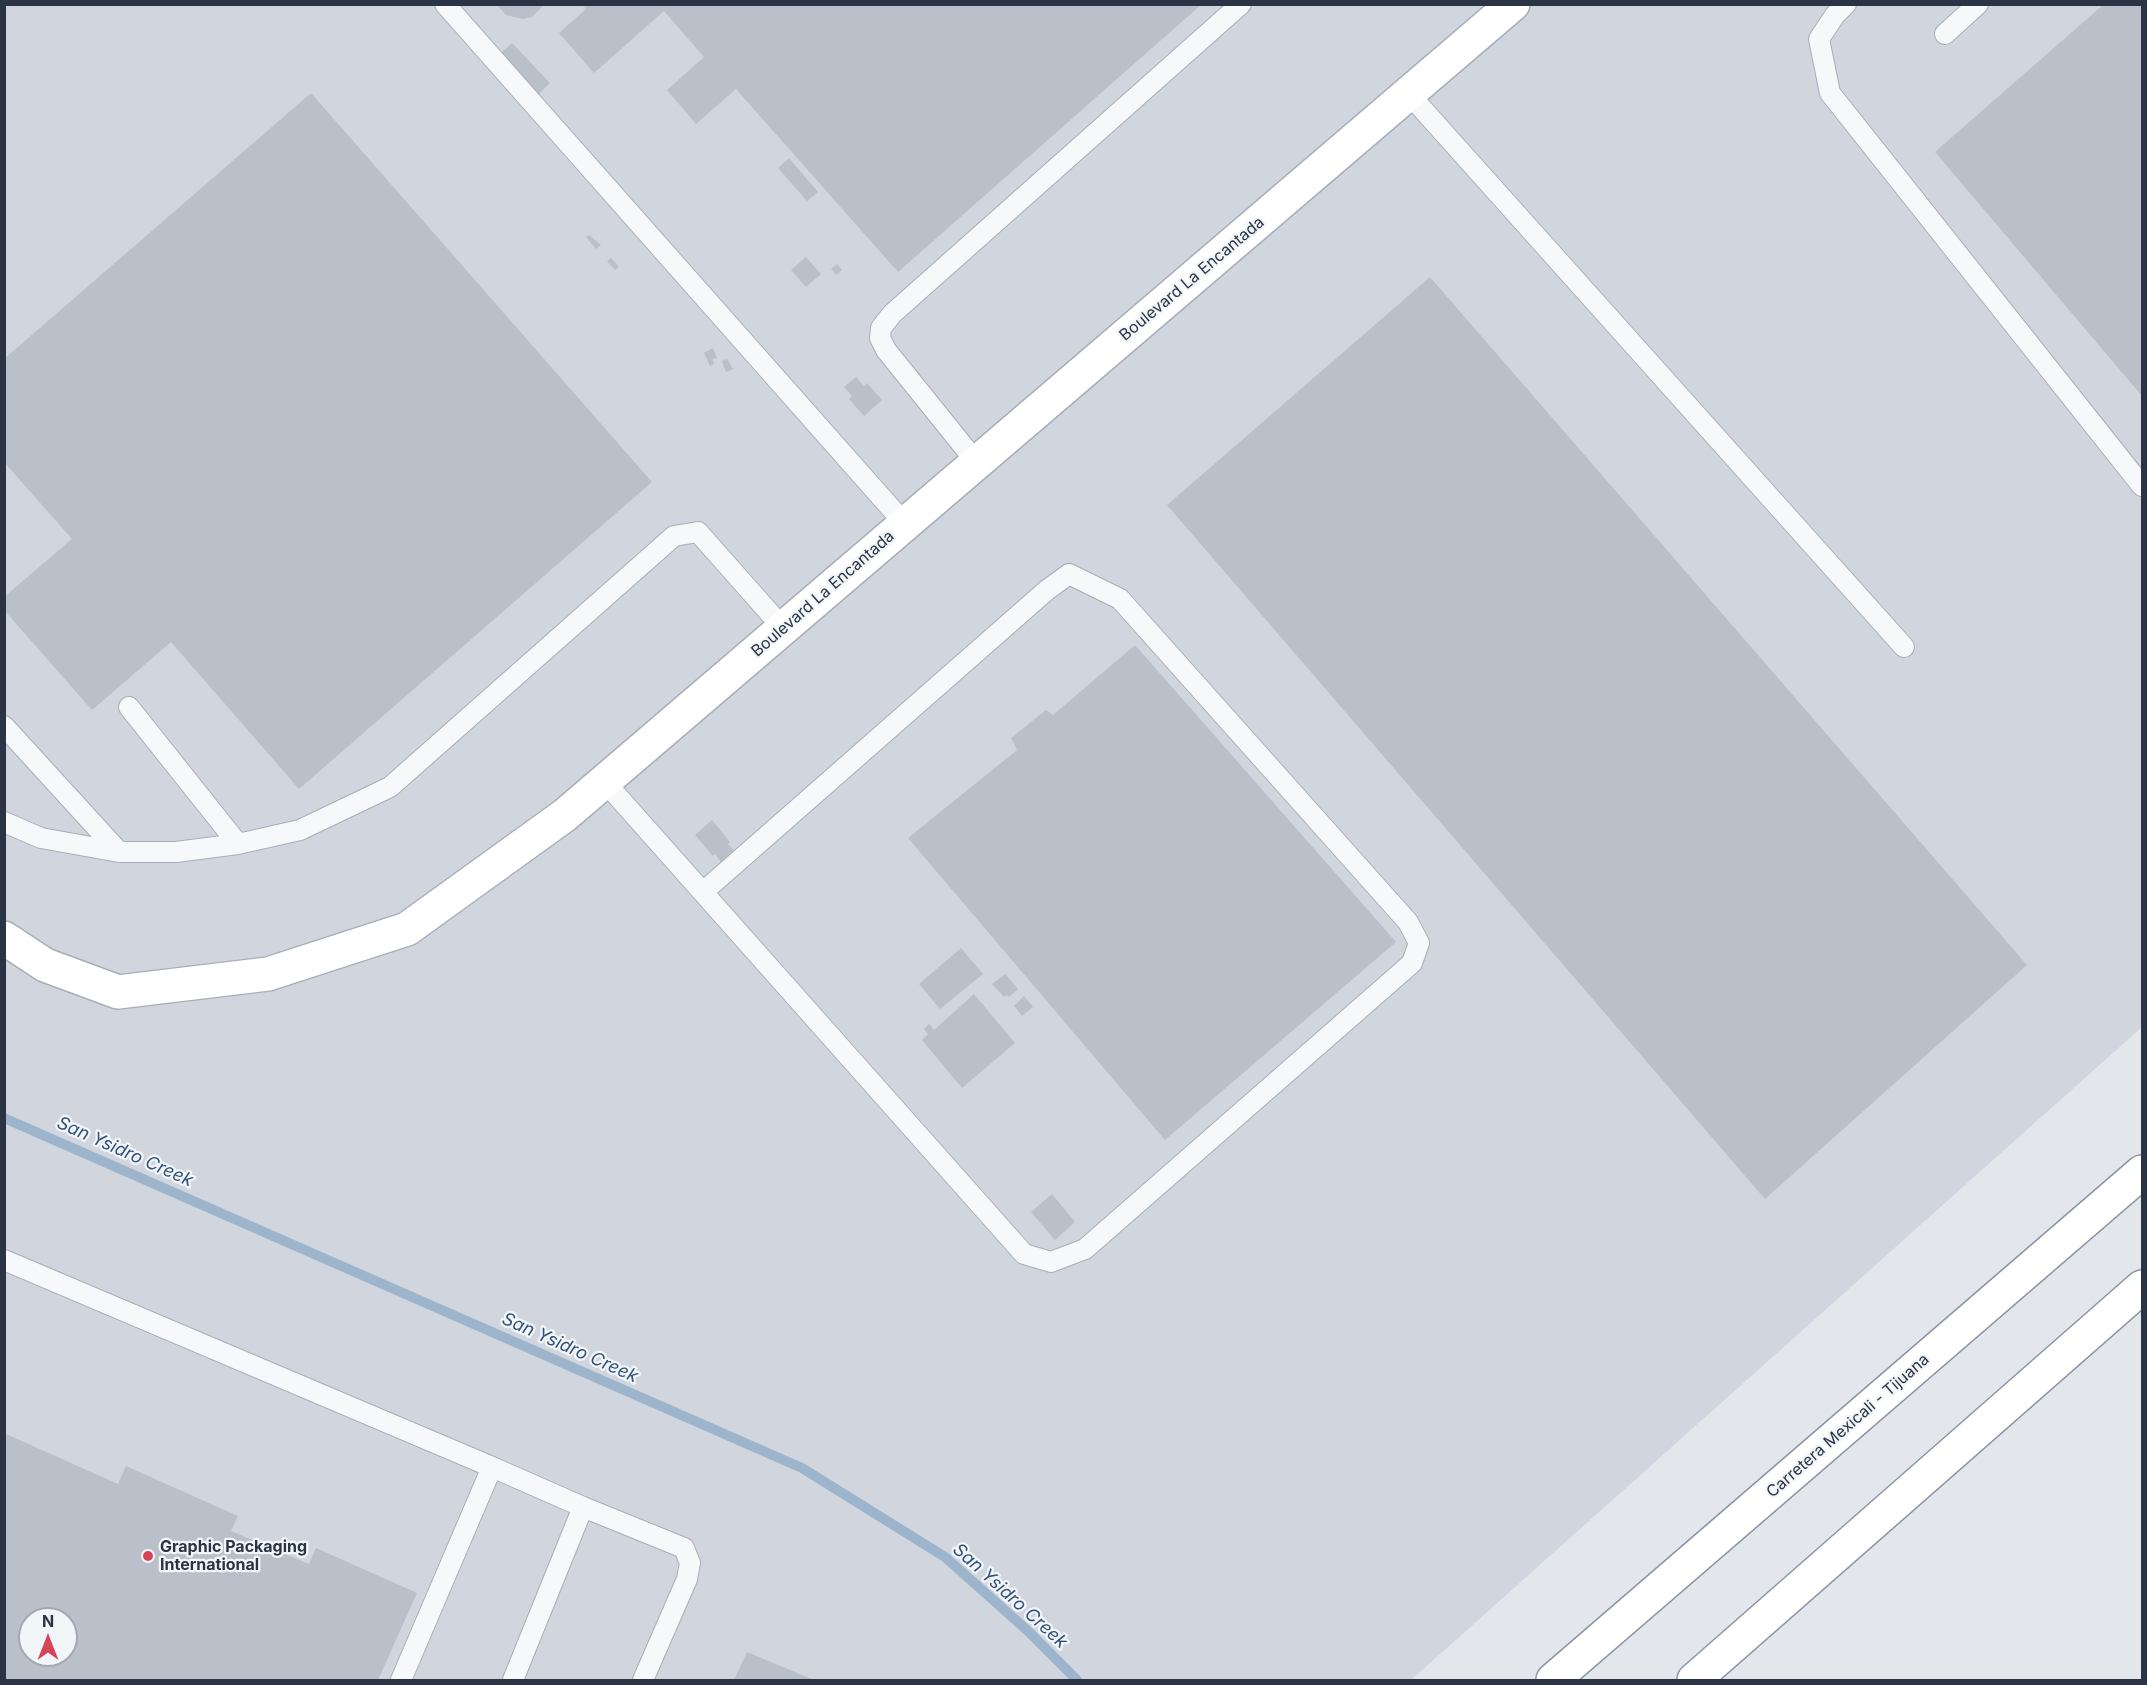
<!DOCTYPE html>
<style>
body{margin:0}
#map{position:relative;width:2147px;height:1685px;overflow:hidden;background:#e3e7ec;font-family:Inter,sans-serif}
canvas{display:block}
.frame{position:absolute;inset:0;border:6px solid #2a3445;pointer-events:none}
.north{position:absolute;left:18px;top:1607px;width:60px;height:60px;box-sizing:border-box;background:#f3f6f9;border:2px solid #a3a8b1;border-radius:50%;rotate:0deg;font-size:16px;font-weight:700;line-height:24px;text-align:center;color:#2a3445}
.north::after{content:'';display:block;margin:auto;width:21px;height:27px;background:#d54459;clip-path:polygon(50% 0,100% 100%,50% 72%,0 100%)}
</style>
<div id="map">
<canvas width="2147" height="1685"></canvas>
<div class="frame"></div>
<div class="north">N</div>
</div>
<script>
const context = document.querySelector('canvas').getContext('2d');
context.lineJoin = 'round';
function paint(path, color) { context.fillStyle = color; context.fill(path, 'evenodd'); }
const toPath = rows => new Path2D(rows.map(r => 'M' + r).join(''));
function stroke(path, color, width, dash) { context.strokeStyle = color; context.lineWidth = width; context.lineCap = dash ? 'butt' : 'round'; context.setLineDash(dash || []); context.stroke(path); }
function drawText(font, color, halo, rows, align = 'center') {
  context.font = font + ' Inter,sans-serif'; context.lineWidth = 4.5; context.setLineDash([]); context.textBaseline = 'middle'; context.strokeStyle = halo; context.fillStyle = color; for (const [text, x, y, turn = 0] of rows) {
    context.save(); context.translate(x, y); context.rotate((+turn || 0) * Math.PI / 180); context.textAlign = isNaN(turn) ? turn : align; if (halo) context.strokeText(text, 0, 0); context.fillText(text, 0, 0); context.restore();
  }
}
const built = toPath([
 [5,5,2142,5,2142,1027,1411,1680,5,1680],
 [30,1619,66,1619,66,1655,30,1655]
]);
const stream = toPath([
 [4,1118,802,1468,945,1557,1028,1631,1077,1680]
]);
const building = toPath([
 [496,4,545,4,532,17,523,19,506,15],
 [582,4,1202,4,898,272,736,89,696,124,667,90,704,57,664,11,594,73,559,33,586,9],
 [2104,4,2142,4,2142,396,1935,152],
 [512,43,550,83,539,94,501,53],
 [311,93,652,482,299,789,171,642,92,710,4,610,4,597,72,539,4,462,4,359],
 [789,158,818,192,807,201,778,168],
 [589,235,601,245,596,249,586,237],
 [806,257,821,274,806,287,791,270],
 [611,258,619,267,615,270,607,261],
 [837,264,842,270,836,275,831,269],
 [1430,277,2027,965,1765,1199,1167,505],
 [713,348,717,358,713,359,714,364,710,366,704,353],
 [727,359,733,369,726,372,722,361],
 [856,377,864,386,867,383,882,400,864,416,849,399,852,396,844,387],
 [1135,645,1396,942,1165,1140,908,838,1017,750,1011,738,1046,710,1053,715],
 [712,820,730,842,728,844,734,850,721,862,715,854,713,856,695,835],
 [961,948,983,974,940,1009,919,984],
 [1005,974,1018,989,1009,997,1007,995,1004,997,992,984],
 [974,994,1015,1043,962,1088,922,1040,928,1034,924,1029,929,1024,934,1030],
 [1024,996,1033,1007,1022,1016,1014,1006],
 [1052,1194,1075,1222,1055,1240,1031,1212],
 [4,1433,118,1484,126,1466,238,1516,231,1531,309,1564,316,1548,417,1593,378,1680,4,1680],
 [30,1619,66,1619,66,1655,30,1655],
 [747,1652,814,1680,734,1680]
]);
const lane = toPath([
 [445,4,905,524],
 [1846,4,1835,15,1819,39,1830,93,2142,486],
 [1945,34,1978,4],
 [1409,94,1904,647],
 [977,463,886,350,880,338,881,328,892,314,1241,4],
 [129,707,238,844],
 [4,726,119,852],
 [604,781,1024,1254,1051,1262,1085,1249,1412,963,1419,943,1408,922,1120,599,1069,574,1047,590,703,892],
 [4,822,41,838,119,852,176,852,238,844,300,830,390,787,674,536,698,532,783,628],
 [4,1260,492,1467,401,1680],
 [492,1467,583,1507,684,1548,690,1563,687,1579,643,1680],
 [513,1680,583,1507]
]);
const secondary = toPath([
 [4,938,45,965,118,992,268,974,407,929,565,815,1513,4]
]);
const highway = toPath([
 [1553,1680,2142,1172],
 [1694,1680,2142,1287]
]);
const markers = [
 [148,1556,6,"#d54459"]
];
const streetNames = [
 ["Boulevard La Encantada",1192,279,-40],
 ["Boulevard La Encantada",823,594,-41],
 ["Carretera Mexicali - Tijuana",1848,1426,-41]
];
const poiNames = [
 ["Graphic Packaging",160,1547],
 ["International",160,1565]
];
const waterNames = [
 ["San Ysidro Creek",125,1152,24],
 ["San Ysidro Creek",570,1348,24],
 ["San Ysidro Creek",1010,1596,42]
];
paint(built, '#d1d6de');
stroke(stream, '#9db4cd', 10);
paint(building, '#bac0ca');
stroke(lane, '#a8aeb7', 22);
stroke(secondary, '#a8aeb7', 36);
stroke(highway, '#8a94a3', 36);
stroke(lane, '#f6f8fa', 20);
stroke(secondary, '#fff', 33);
stroke(highway, '#fff', 33);
for (const [x, y, r, color] of markers) { const dot = new Path2D(); dot.arc(x, y, r, 0, 2 * Math.PI); context.fillStyle = color; context.fill(dot); stroke(dot, '#f3f6f9', 2); }
drawText('16px', '#2a3445', '#f3f6f9', streetNames);
drawText('bold 16px', '#2a3445', '#f3f6f9', poiNames, 'left');
drawText('italic 18px', '#32527b', '#f3f6f9', waterNames);
</script>
